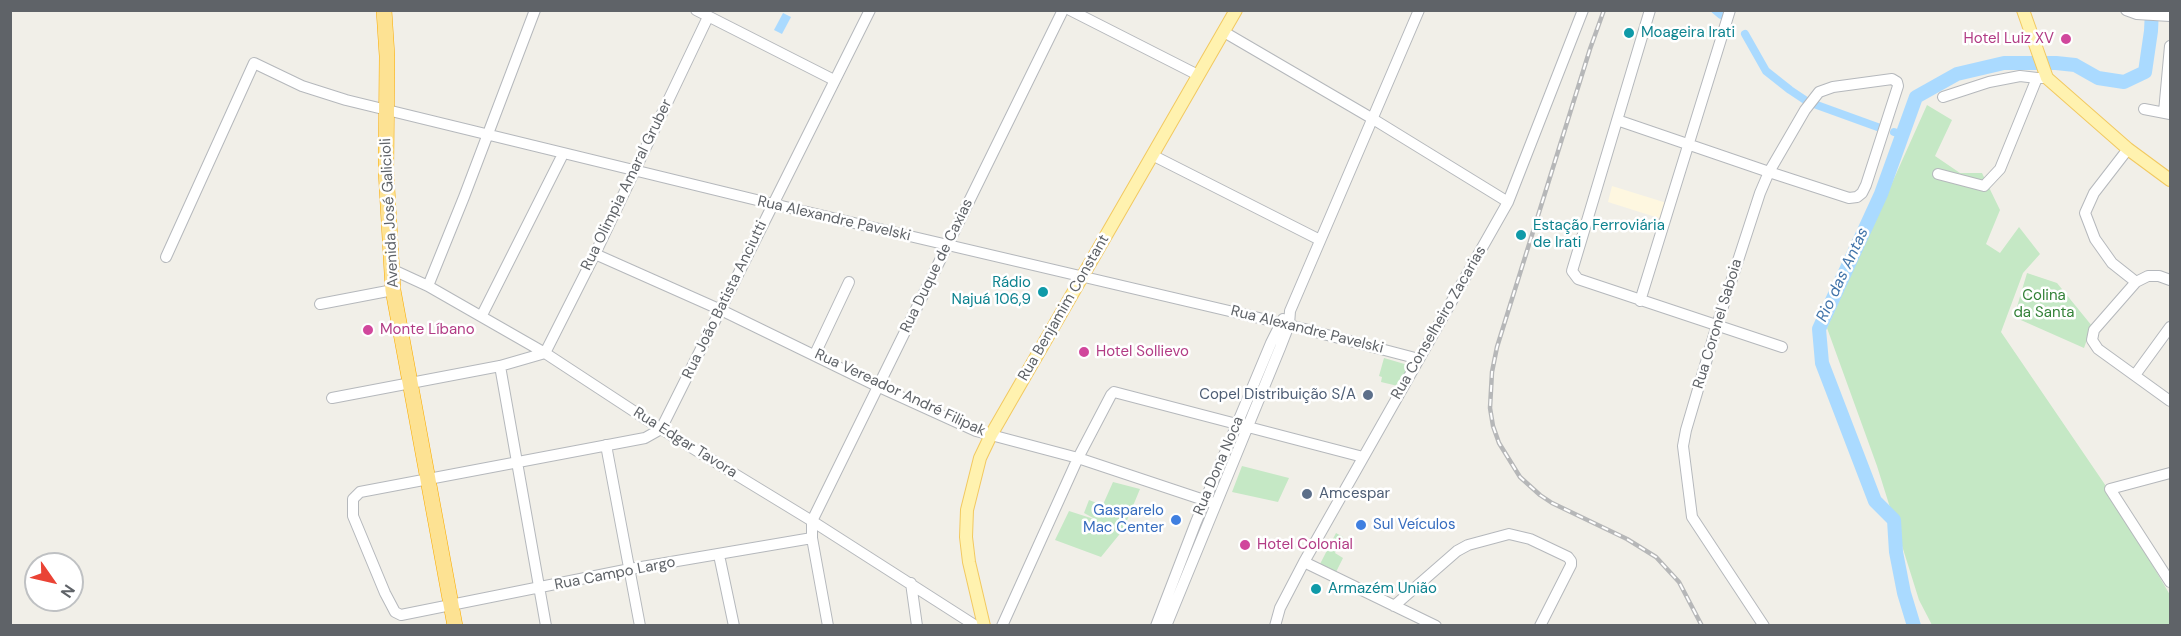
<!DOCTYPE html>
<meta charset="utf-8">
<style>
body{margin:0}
#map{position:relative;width:2181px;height:636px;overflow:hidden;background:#f1efe8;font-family:"DM Sans",sans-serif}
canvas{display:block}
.frame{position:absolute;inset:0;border:12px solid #5f6368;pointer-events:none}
.north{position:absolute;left:24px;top:552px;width:60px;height:60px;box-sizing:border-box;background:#fff;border:2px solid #bfc1c3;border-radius:50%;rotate:124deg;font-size:16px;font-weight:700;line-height:24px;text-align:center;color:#5f6368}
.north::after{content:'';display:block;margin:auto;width:21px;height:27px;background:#ea4335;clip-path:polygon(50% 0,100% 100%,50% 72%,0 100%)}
</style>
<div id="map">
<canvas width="2181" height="636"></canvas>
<div class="frame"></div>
<div class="north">N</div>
</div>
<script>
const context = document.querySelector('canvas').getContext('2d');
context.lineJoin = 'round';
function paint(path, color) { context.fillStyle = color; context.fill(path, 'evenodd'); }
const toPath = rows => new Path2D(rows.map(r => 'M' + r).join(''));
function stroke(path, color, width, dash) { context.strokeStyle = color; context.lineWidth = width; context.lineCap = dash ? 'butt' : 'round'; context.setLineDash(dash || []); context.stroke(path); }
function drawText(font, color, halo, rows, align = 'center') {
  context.font = font + ' "DM Sans",sans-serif'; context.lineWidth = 5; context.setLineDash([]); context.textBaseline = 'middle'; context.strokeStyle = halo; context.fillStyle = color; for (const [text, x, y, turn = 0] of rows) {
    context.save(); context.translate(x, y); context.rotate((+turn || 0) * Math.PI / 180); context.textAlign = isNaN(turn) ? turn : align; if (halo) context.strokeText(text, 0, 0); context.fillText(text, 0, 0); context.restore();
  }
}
const commercial = toPath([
 [1612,186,1670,204,1665,220,1608,202]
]);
const green = toPath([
 [1927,105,1952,120,1935,156,1960,173,1982,173,2000,210,1986,244,2000,253,2019,227,2040,254,2023,273,2001,332,2110,492,2170,595,2170,625,1932,625,1919,600,1877,466,1827,328],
 [2027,273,2057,283,2092,326,2084,348,2014,317],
 [1384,358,1408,365,1409,368,1398,386,1381,382,1382,377,1379,376],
 [1242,466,1289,478,1278,502,1232,492],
 [1113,482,1140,489,1123,530,1101,557,1055,540,1069,511,1097,520,1084,513,1089,500,1102,505,1101,509],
 [1336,533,1343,537,1335,553,1343,558,1336,572,1320,564]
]);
const water = toPath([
 [783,13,791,17,782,34,774,30]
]);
const canal = toPath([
 [1715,10,1721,15],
 [1745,34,1766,71,1790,90,1805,100],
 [1814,104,1883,129],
 [1894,132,1903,135]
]);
const river = toPath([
 [1914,626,1904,593,1896,552,1894,520,1875,501,1822,363,1819,329,1881,194,1916,97,1957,74,2004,63,2056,63,2075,65,2098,78,2124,82,2145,72,2151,31,2152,10]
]);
const minor = toPath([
 [696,10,834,80],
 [870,10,661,429,645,438,360,492,353,499,353,516,385,593,395,612,401,615,630,569,812,538,812,521,1063,10],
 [1070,10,1198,75],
 [1650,10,1572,271,1578,279,1782,347],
 [2126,10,2137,14,2170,16],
 [1224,32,1373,119,1508,202],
 [1943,97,1989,82,2020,76,2037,78],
 [2144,109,2170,114],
 [2164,112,2170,46],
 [1617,120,1769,172,1849,198,1857,197,1862,193,1866,185,1898,86,1897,82,1892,79,1833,87,1819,92,1805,110,1769,172,1760,193,1717,325,1686,430,1683,446,1692,517,1764,626],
 [2128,149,2094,193,2085,213,2095,239,2112,263,2136,282],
 [1152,155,1320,240],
 [1938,174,1984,186,2000,169,2037,78,2047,78],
 [595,254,721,310,877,386,976,431,1078,458,1216,504],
 [166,257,254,63,302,86,346,100,773,204,1289,325,1419,359],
 [391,269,428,286,545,353,661,429,812,521,976,626],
 [2170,280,2159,276,2148,276,2136,282,2094,330,2092,340,2098,349,2170,401],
 [428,286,464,197,535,10],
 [1640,301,1730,10],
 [320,304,393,290],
 [482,315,563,154],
 [815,354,849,282],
 [500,366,546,626],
 [2135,375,2170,327],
 [332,398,500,366,545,353,595,254,708,17],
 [606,445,640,626],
 [2170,473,2110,489,2170,582],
 [812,538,828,626],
 [719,555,734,626],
 [1304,562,1436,626],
 [911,583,917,626],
 [1394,606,1457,551,1468,545,1509,534,1530,539,1568,557,1571,561,1571,565,1540,626],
 [1002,626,1078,458,1111,395,1114,392,1363,457],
 [1156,626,1196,522,1271,343,1283,319],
 [1166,626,1280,348,1289,325,1290,311,1419,10],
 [1275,626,1280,608,1304,562,1508,202,1583,10]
]);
const major = toPath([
 [2023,10,2047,78,2128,149,2170,180],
 [984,626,969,562,966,537,967,510,980,458,991,435,1236,10]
]);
const highway = toPath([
 [384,10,387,56,386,171,393,290,455,626]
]);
const rail = toPath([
 [1604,10,1590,49,1497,347,1492,372,1490,408,1493,426,1499,443,1520,477,1540,495,1552,503,1627,539,1656,557,1679,582,1702,626]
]);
const markers = [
 [1629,33,6,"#0f9aa8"],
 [2066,39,6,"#d1479c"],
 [1521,235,6,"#0f9aa8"],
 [1043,292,6,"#0f9aa8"],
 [368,330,6,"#d1479c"],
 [1084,352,6,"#d1479c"],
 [1368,395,6,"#5c6f8a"],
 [1307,494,6,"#5c6f8a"],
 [1176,520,6,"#3f7fe0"],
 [1361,525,6,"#3f7fe0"],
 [1245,545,6,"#d1479c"],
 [1316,589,6,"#0f9aa8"]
];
const cultureNames = [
 ["Moageira Irati",1641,33],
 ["Estação Ferroviária",1533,226],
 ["de Irati",1533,243],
 ["Rádio",1031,283,"right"],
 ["Najuá 106,9",1031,300,"right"],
 ["Armazém União",1328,589]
];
const hotelNames = [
 ["Hotel Luiz XV",2054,39,"right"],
 ["Monte Líbano",380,330],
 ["Hotel Sollievo",1096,352],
 ["Hotel Colonial",1257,545]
];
const streetNames = [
 ["Rua Olimpia Amaral Gruber",627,185,-64],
 ["Avenida José Galicioli",390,213,-93],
 ["Rua Alexandre Pavelski",834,219,13],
 ["Rua Duque de Caxias",937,266,-64],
 ["Rua João Batista Anciutti",725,300,-64],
 ["Rua Benjamim Constant",1064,308,-60],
 ["Rua Conselheiro Zacarias",1439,323,-60],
 ["Rua Coronel Saboia",1718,324,-73],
 ["Rua Alexandre Pavelski",1307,330,14],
 ["Rua Vereador André Filipak",900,393,25],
 ["Rua Edgar Tavora",685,443,32],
 ["Rua Dona Noca",1219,466,-67],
 ["Rua Campo Largo",615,574,-11]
];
const parkNames = [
 ["Colina",2044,296],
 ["da Santa",2044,313]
];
const serviceNames = [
 ["Copel Distribuição S/A",1356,395],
 ["Amcespar",1319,494,"left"]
];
const shopNames = [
 ["Gasparelo",1164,511],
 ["Mac Center",1164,528],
 ["Sul Veículos",1373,525,"left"]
];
const waterNames = [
 ["Rio das Antas",1843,275,-65]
];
paint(commercial, '#fef7e0');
paint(green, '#c5e8c5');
paint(water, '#aadaff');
stroke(canal, '#aadaff', 8);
stroke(river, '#aadaff', 14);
stroke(minor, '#b5b8bc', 12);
stroke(major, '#f2c960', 14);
stroke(highway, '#f9ab00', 16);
stroke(minor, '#fff', 10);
stroke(major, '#fff2af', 12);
stroke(highway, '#fde293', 15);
stroke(rail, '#b6b7b8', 4.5);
stroke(rail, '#fff', 2, [7]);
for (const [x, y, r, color] of markers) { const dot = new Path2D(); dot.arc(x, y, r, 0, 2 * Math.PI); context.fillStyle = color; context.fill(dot); stroke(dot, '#fff', 2); }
drawText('15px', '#0d838f', '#fff', cultureNames, 'left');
drawText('15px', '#b23c85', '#fff', hotelNames, 'left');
drawText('15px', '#5f6368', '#fff', streetNames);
drawText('15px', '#348238', '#fff', parkNames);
drawText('15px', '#4e5e75', '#fff', serviceNames, 'right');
drawText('15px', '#366cbe', '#fff', shopNames, 'right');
drawText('italic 16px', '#4174aa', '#fff', waterNames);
</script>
